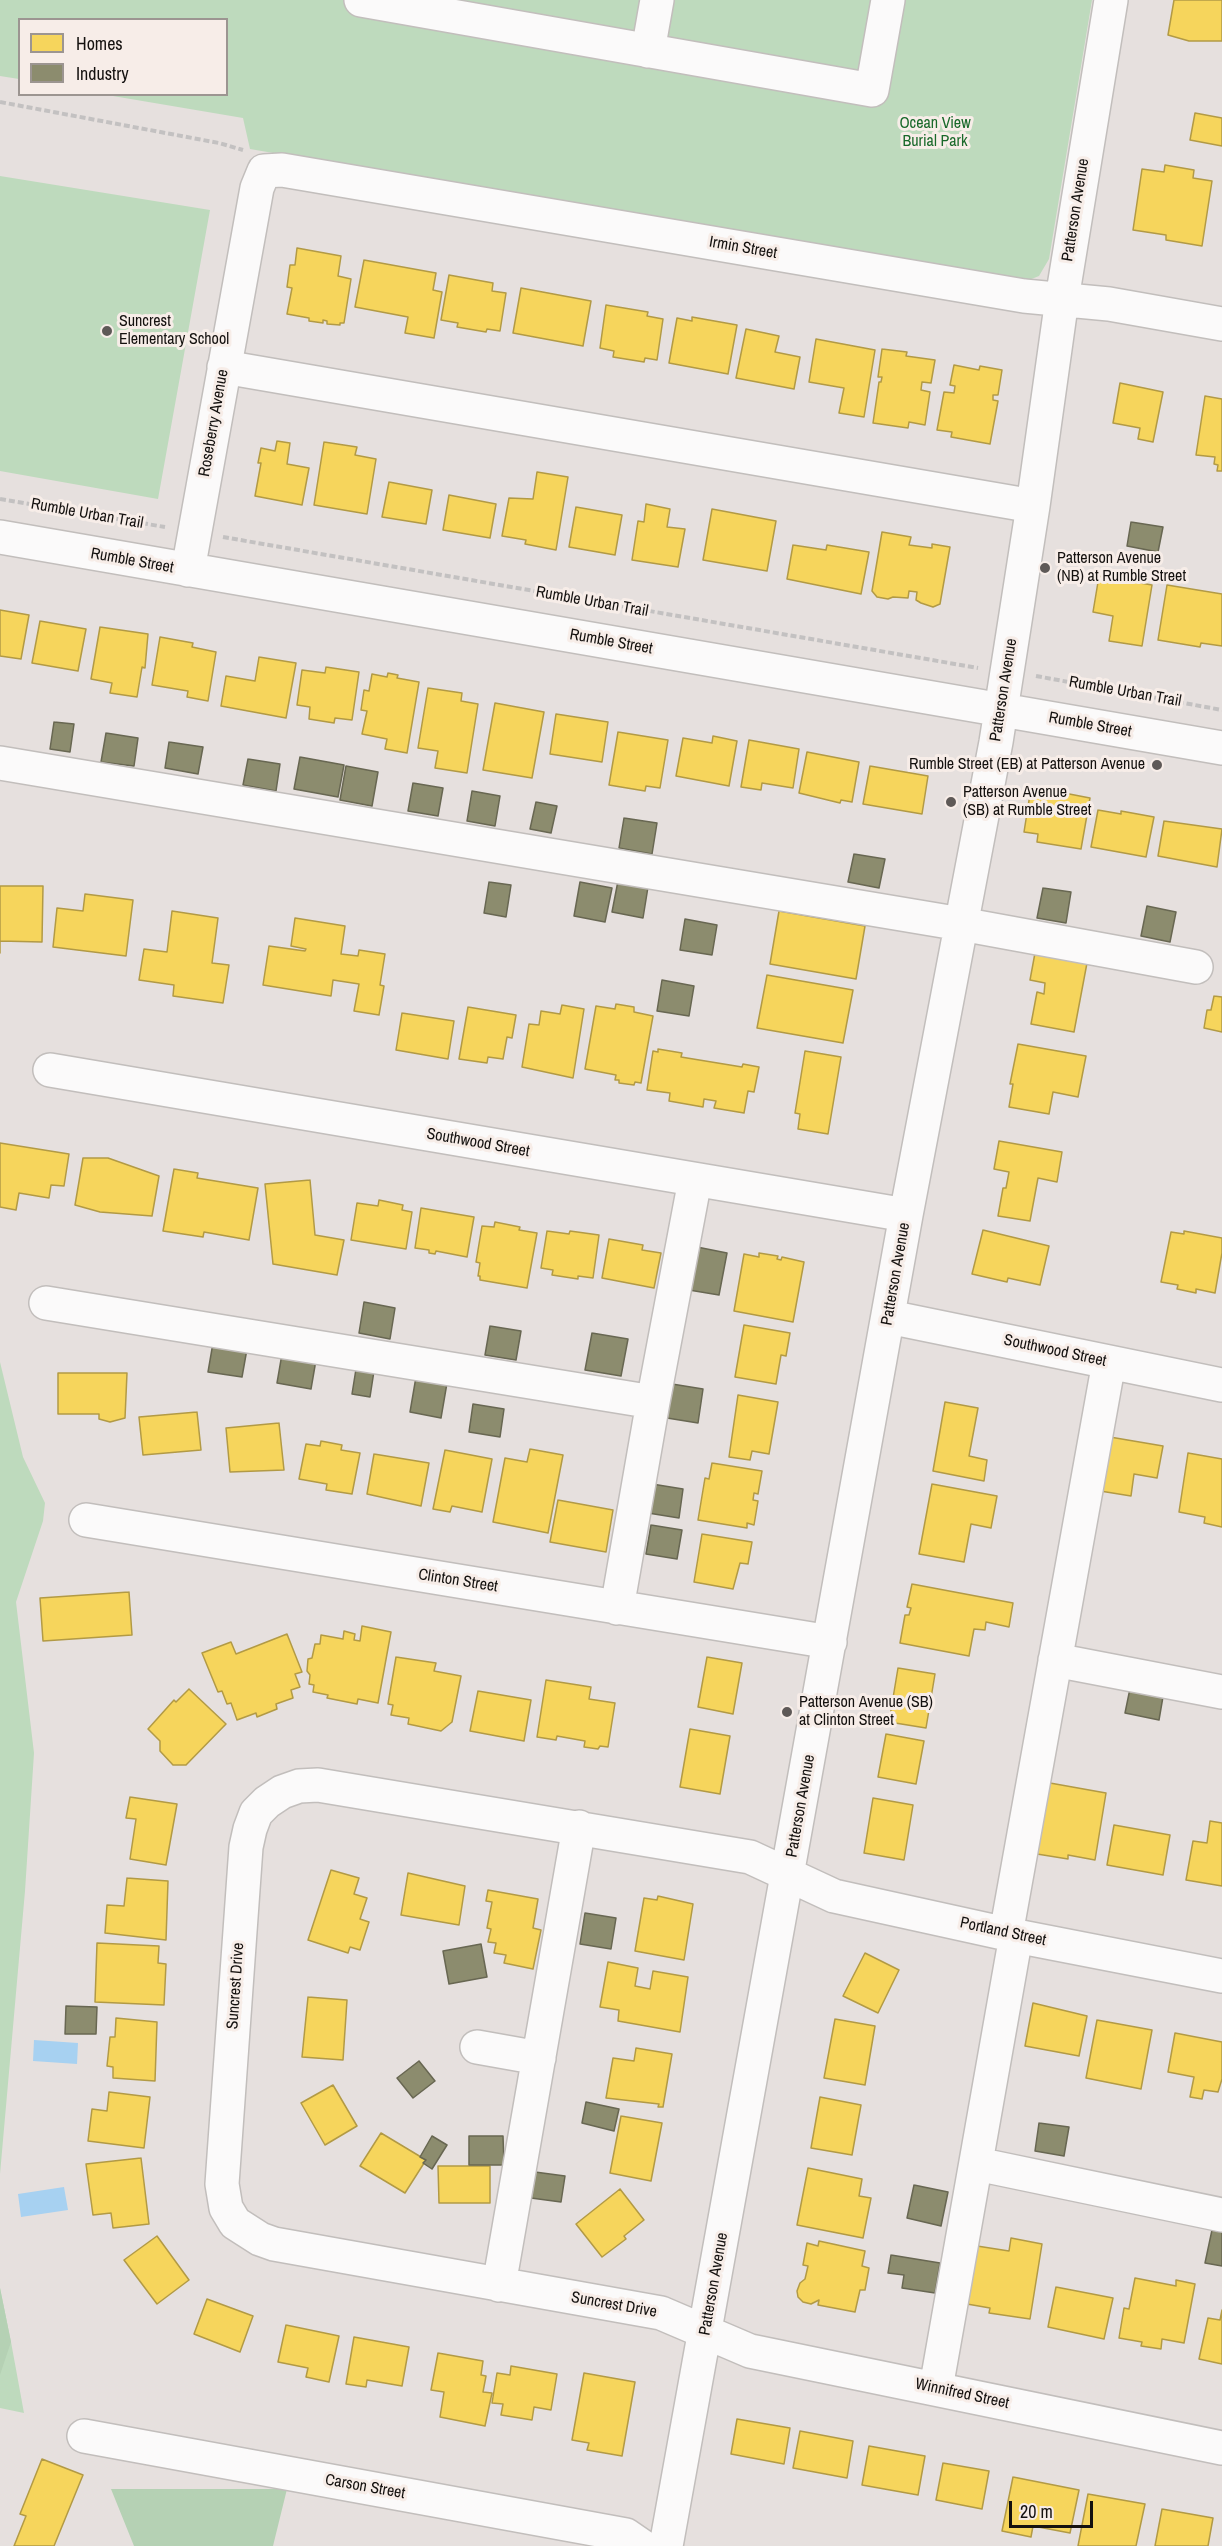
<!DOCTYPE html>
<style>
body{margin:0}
#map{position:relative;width:1222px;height:2546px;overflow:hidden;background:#e6e0de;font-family:"Archivo Narrow",sans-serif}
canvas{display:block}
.legend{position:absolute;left:18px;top:18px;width:210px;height:78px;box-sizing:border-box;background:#f7ede8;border:2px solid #9c9591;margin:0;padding:8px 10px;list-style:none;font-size:18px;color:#14110f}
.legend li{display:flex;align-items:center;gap:12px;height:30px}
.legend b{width:30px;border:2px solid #9c9591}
.scale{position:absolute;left:1009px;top:2501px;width:84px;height:27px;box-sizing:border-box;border:3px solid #14110f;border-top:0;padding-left:8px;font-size:18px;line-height:21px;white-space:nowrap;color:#14110f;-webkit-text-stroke:4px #f7ede8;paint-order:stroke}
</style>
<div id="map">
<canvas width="1222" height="2546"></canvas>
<ul class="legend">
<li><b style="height:16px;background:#f6d55c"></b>Homes</li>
<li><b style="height:16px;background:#8c8c6e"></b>Industry</li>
</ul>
<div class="scale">20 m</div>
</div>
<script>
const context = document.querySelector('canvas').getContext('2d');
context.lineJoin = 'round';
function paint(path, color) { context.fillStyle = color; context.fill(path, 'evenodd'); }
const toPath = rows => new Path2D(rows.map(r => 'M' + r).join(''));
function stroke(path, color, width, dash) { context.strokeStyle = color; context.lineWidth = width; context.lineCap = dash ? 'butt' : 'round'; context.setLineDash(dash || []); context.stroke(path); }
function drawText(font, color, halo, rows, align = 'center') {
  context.font = font + ' "Archivo Narrow",sans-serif'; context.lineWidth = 6; context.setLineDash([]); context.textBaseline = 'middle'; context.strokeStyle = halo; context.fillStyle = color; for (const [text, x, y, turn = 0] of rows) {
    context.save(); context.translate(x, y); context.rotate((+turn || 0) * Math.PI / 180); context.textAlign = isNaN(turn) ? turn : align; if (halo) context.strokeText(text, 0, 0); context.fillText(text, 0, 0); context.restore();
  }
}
const green = toPath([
 [0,0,1092,0,1049,259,1039,276,1024,282,250,149,243,118,107,95,226,94,226,20,20,20,19,79,0,76],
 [0,176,210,210,158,499,0,471],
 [0,1362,23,1457,45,1503,43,1521,16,1602,34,1753,25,1891,0,2174],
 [0,2288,11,2342,24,2413,0,2408]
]);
const forest = toPath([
 [0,2288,11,2342,0,2375],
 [111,2489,287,2489,273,2546,134,2546]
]);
const water = toPath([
 [34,2040,78,2043,77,2064,33,2061],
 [64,2187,68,2210,21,2217,18,2194]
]);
const homes = toPath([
 [1174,0,1222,0,1222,41,1189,41,1168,35,1174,0],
 [1195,113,1222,118,1222,146,1190,140,1195,113],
 [1165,165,1194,170,1193,178,1212,181,1202,246,1166,240,1166,235,1133,230,1142,169,1164,172,1165,165],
 [297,248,341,256,338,276,351,279,344,323,340,323,340,325,327,324,327,321,323,320,323,323,309,321,309,318,287,314,292,288,287,287,290,265,295,265,297,248],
 [364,260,436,273,433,290,442,292,434,338,405,333,408,317,355,307,364,260],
 [449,275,493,283,492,291,506,293,500,331,487,329,486,332,457,327,458,323,441,320,449,275],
 [521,288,591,301,583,346,513,333,521,288],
 [606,305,648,312,647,316,663,319,657,360,645,358,644,362,613,357,614,351,600,348,606,305],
 [692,317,737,325,728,374,669,363,677,318,692,321,692,317],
 [746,329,779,336,775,352,800,357,794,389,736,378,746,329],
 [816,339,875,350,864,417,839,413,844,388,809,382,816,339],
 [882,349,907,352,906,356,935,360,931,383,922,382,921,390,930,392,925,425,909,422,908,428,873,423,879,382,881,382,882,377,878,377,882,349],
 [954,365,979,370,980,366,1002,370,998,395,993,395,993,400,998,401,990,444,951,437,952,432,937,430,944,392,954,393,955,386,950,385,954,365],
 [1120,383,1163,392,1153,442,1138,439,1140,428,1113,423,1120,383],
 [1205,396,1222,399,1222,471,1217,471,1218,465,1214,464,1215,457,1196,455,1205,396],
 [277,441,290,443,287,464,309,468,302,505,255,496,261,463,258,463,261,448,275,451,277,441],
 [324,442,357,447,355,455,376,459,367,514,314,505,324,442],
 [537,472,568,477,556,550,525,544,526,540,502,536,509,498,533,499,537,472],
 [389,482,432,490,426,524,382,517,389,482],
 [449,495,496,504,490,538,443,530,449,495],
 [646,504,670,509,667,527,685,529,678,567,632,560,638,521,644,522,646,504],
 [576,507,622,515,615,555,569,547,576,507],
 [712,509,776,521,767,571,703,560,712,509],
 [882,532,911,537,909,545,932,548,932,544,950,547,940,604,933,607,921,603,916,600,917,592,909,591,908,598,893,597,888,599,877,597,872,591,882,532],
 [793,545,826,550,827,545,869,552,861,594,787,579,793,545],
 [1099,576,1152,585,1142,646,1109,641,1113,616,1093,612,1099,576],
 [1167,585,1222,594,1222,646,1201,643,1200,647,1158,640,1167,585],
 [0,610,29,615,21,659,0,656,0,610],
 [40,621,86,629,78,671,32,663,40,621],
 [100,627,148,634,145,668,142,667,137,697,110,693,112,683,91,679,100,627],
 [160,637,193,643,192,647,216,652,208,701,187,697,188,691,152,685,160,637],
 [259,657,296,663,286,718,221,706,226,676,255,681,259,657],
 [326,667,359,672,352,720,335,718,334,723,309,719,310,707,297,705,302,670,325,673,326,667],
 [388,673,398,675,397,678,419,682,407,753,385,749,387,739,362,734,367,711,361,710,364,690,369,691,372,674,387,677,388,673],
 [428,688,462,693,461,701,478,704,467,773,435,768,438,751,418,748,428,688],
 [495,703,544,712,532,778,483,770,495,703],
 [556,714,608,722,602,762,550,754,556,714],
 [618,732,668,740,660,788,646,786,645,791,609,785,618,732],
 [713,736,737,741,729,786,676,776,683,738,712,743,713,736],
 [749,740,799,749,793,788,762,783,761,790,741,787,749,740],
 [807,752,859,762,852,802,841,800,840,803,799,793,807,752],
 [870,766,928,776,922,814,863,804,870,766],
 [1059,792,1090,798,1081,849,1037,842,1038,834,1024,832,1030,794,1058,799,1059,792],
 [1098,810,1121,814,1121,811,1154,817,1146,857,1091,847,1098,810],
 [1164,821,1222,829,1217,867,1158,856,1164,821],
 [0,886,43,886,42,942,0,941,0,953,0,886],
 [85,894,133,900,126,956,53,947,57,908,83,911,85,894],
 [172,911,218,918,212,963,229,965,223,1003,173,996,174,985,139,980,144,949,167,952,172,911],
 [779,911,865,926,856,979,770,964,779,911],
 [295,918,345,926,341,954,358,956,359,950,385,954,380,985,384,986,379,1015,354,1011,359,984,333,980,331,996,263,985,269,946,305,951,306,949,291,946,295,918],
 [1035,953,1087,963,1074,1032,1031,1024,1037,992,1044,994,1045,983,1030,980,1035,953],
 [767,975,853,990,843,1043,757,1028,767,975],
 [1214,996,1222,997,1222,1032,1204,1028,1207,1010,1211,1010,1214,996],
 [616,1004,634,1007,634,1012,653,1016,641,1083,635,1082,634,1085,619,1083,619,1080,615,1080,616,1075,585,1069,596,1006,615,1009,616,1004],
 [562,1005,584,1009,573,1078,522,1067,529,1024,539,1025,541,1011,560,1014,562,1005],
 [468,1007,516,1015,512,1038,507,1037,503,1059,488,1057,487,1063,459,1059,468,1007],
 [402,1013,454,1021,448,1059,396,1050,402,1013],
 [1018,1044,1086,1056,1078,1097,1053,1092,1049,1114,1009,1107,1013,1084,1010,1084,1018,1044],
 [658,1049,682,1053,681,1057,742,1067,743,1064,759,1067,754,1092,748,1091,744,1113,714,1108,716,1101,704,1099,703,1107,669,1101,670,1093,647,1090,653,1051,658,1052,658,1049],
 [805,1051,841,1057,828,1134,798,1129,800,1114,795,1113,805,1051],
 [999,1141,1062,1152,1057,1182,1038,1178,1030,1221,998,1216,1003,1188,1006,1188,1009,1172,994,1169,999,1141],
 [0,1143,69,1154,64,1186,51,1185,49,1198,19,1193,16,1210,0,1207,0,1143],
 [83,1158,108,1158,159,1176,152,1216,100,1212,75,1205,83,1158],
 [174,1169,198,1173,197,1178,258,1188,249,1240,204,1232,203,1237,163,1231,174,1169],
 [310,1180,315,1235,344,1240,337,1275,273,1264,265,1184,310,1180],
 [379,1200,403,1205,402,1210,412,1212,406,1249,351,1240,357,1203,378,1206,379,1200],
 [421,1208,474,1217,467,1257,436,1251,435,1254,429,1253,429,1250,415,1248,421,1208],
 [495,1222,520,1227,519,1230,537,1233,527,1288,480,1280,480,1276,478,1276,480,1263,476,1262,482,1226,494,1227,495,1222],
 [983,1230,1049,1246,1040,1285,1008,1278,1007,1282,972,1274,983,1230],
 [547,1231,569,1234,570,1231,599,1235,593,1278,578,1276,578,1279,552,1275,553,1270,541,1268,547,1231],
 [1184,1231,1222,1238,1222,1253,1215,1293,1196,1289,1196,1293,1177,1289,1178,1285,1161,1282,1171,1232,1184,1234,1184,1231],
 [609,1239,643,1245,642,1250,661,1253,654,1288,602,1278,609,1239],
 [759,1253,778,1256,777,1259,781,1260,782,1257,804,1262,793,1322,734,1311,744,1254,759,1257,759,1253],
 [744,1325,790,1333,786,1356,781,1355,776,1384,735,1377,744,1325],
 [58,1373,127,1373,125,1418,110,1422,99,1419,99,1414,58,1414,58,1373],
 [738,1395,778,1402,769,1454,752,1451,750,1460,729,1457,738,1395],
 [945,1402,978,1408,969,1456,987,1460,984,1481,933,1471,945,1402],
 [197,1412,201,1450,143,1455,139,1417,197,1412],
 [279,1423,284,1470,230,1472,226,1428,279,1423],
 [1104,1436,1163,1446,1157,1478,1134,1474,1131,1496,1094,1490,1104,1436],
 [321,1441,342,1445,341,1450,360,1453,352,1494,326,1490,327,1484,299,1479,306,1444,320,1446,321,1441],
 [530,1449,563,1455,548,1533,493,1522,505,1458,527,1462,530,1449],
 [445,1450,492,1459,482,1512,452,1506,450,1512,433,1509,445,1450],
 [1188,1453,1222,1459,1222,1527,1204,1523,1205,1517,1179,1512,1188,1453],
 [374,1454,429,1463,421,1506,367,1494,374,1454],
 [712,1463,762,1471,758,1494,754,1493,753,1500,758,1501,754,1525,747,1523,747,1528,698,1520,705,1478,709,1479,712,1463],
 [932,1484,997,1496,991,1528,971,1524,964,1562,919,1554,932,1484],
 [558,1500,613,1510,606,1552,550,1542,558,1500],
 [702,1534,752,1542,748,1564,740,1563,733,1589,694,1582,702,1534],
 [912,1584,1013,1603,1009,1627,986,1622,985,1630,974,1629,969,1656,900,1643,905,1615,909,1615,911,1608,907,1607,912,1584],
 [129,1592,132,1635,43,1641,40,1598,129,1592],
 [362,1626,391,1632,378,1703,358,1699,357,1704,327,1698,328,1695,313,1692,314,1685,309,1684,310,1675,307,1671,308,1659,312,1658,315,1644,320,1644,321,1635,343,1639,344,1631,355,1634,354,1640,360,1641,362,1626],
 [287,1634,302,1672,295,1674,300,1687,291,1690,293,1698,276,1704,277,1709,257,1717,256,1713,237,1720,231,1703,227,1704,222,1691,218,1692,202,1653,231,1642,236,1654,287,1634],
 [396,1657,436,1663,434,1671,461,1676,452,1722,441,1731,408,1724,409,1718,391,1715,393,1705,388,1704,396,1657],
 [707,1657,742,1663,733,1714,698,1707,707,1657],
 [898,1668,935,1674,926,1728,889,1722,898,1668],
 [546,1680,591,1687,589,1699,615,1703,608,1747,600,1746,598,1749,584,1747,585,1741,557,1736,556,1740,537,1737,546,1680],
 [189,1689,226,1724,186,1765,173,1765,160,1751,160,1741,148,1729,174,1700,176,1702,189,1689],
 [478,1691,531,1700,524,1741,470,1731,478,1691],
 [690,1729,730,1736,720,1794,680,1787,690,1729],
 [886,1734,924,1741,916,1784,878,1777,886,1734],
 [1050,1783,1106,1793,1095,1860,1068,1855,1068,1859,1037,1854,1050,1783],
 [130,1797,177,1804,166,1865,130,1859,136,1819,126,1818,130,1797],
 [873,1798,913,1805,904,1860,864,1853,873,1798],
 [1210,1821,1222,1823,1222,1886,1186,1880,1193,1841,1207,1843,1210,1821],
 [1114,1825,1170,1835,1163,1875,1107,1865,1114,1825],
 [331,1870,359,1878,354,1894,367,1898,360,1919,369,1922,360,1950,350,1947,348,1953,308,1940,331,1870],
 [408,1873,465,1886,459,1925,401,1915,408,1873],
 [127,1878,168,1881,166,1940,105,1933,107,1905,124,1906,127,1878],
 [488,1890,538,1899,533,1928,541,1930,533,1969,504,1963,506,1955,494,1953,496,1943,488,1942,491,1929,487,1928,492,1902,486,1901,488,1890],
 [658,1896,693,1904,684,1960,635,1951,644,1898,657,1900,658,1896],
 [97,1943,159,1946,158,1963,166,1964,164,2005,95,2002,97,1943],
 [865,1953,899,1970,878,2013,843,1996,865,1953],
 [608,1962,638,1968,635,1986,650,1989,653,1971,688,1977,680,2032,618,2021,619,2010,600,2007,608,1962],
 [308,1997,347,2000,343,2060,302,2057,308,1997],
 [1033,2003,1087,2016,1079,2056,1025,2046,1033,2003],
 [116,2018,157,2022,155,2081,113,2078,113,2067,107,2066,110,2037,115,2037,116,2018],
 [835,2019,875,2026,865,2085,824,2078,835,2019],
 [1097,2020,1152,2030,1141,2089,1086,2078,1097,2020],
 [1175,2033,1222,2042,1222,2079,1218,2092,1204,2090,1202,2099,1190,2097,1194,2077,1168,2072,1175,2033],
 [636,2048,672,2054,663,2107,658,2107,659,2104,606,2098,613,2058,634,2061,636,2048],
 [333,2085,357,2126,325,2145,301,2103,333,2085],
 [109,2092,150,2097,144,2148,88,2141,92,2109,107,2111,109,2092],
 [820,2097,861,2105,852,2155,811,2148,820,2097],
 [621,2116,662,2123,651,2181,610,2173,621,2116],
 [381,2133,426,2160,405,2193,360,2166,381,2133],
 [141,2158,149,2224,113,2228,111,2213,93,2215,86,2164,141,2158],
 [438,2166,490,2166,490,2203,439,2203,438,2166],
 [808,2168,862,2179,859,2196,871,2198,863,2238,797,2225,808,2168],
 [620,2189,644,2220,624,2236,626,2239,602,2257,576,2224,620,2189],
 [157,2236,189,2280,157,2304,124,2260,157,2236],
 [1011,2238,1042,2244,1030,2319,989,2313,990,2308,967,2304,977,2246,1009,2251,1011,2238],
 [819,2241,865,2251,862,2266,869,2268,865,2290,860,2290,855,2312,818,2305,819,2300,811,2304,803,2302,798,2297,797,2291,800,2283,805,2279,808,2266,803,2265,807,2243,818,2246,819,2241],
 [1135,2278,1176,2286,1176,2280,1195,2284,1184,2343,1162,2339,1161,2349,1141,2346,1142,2342,1119,2338,1124,2308,1129,2309,1135,2278],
 [1056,2287,1113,2298,1104,2339,1048,2327,1056,2287],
 [207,2299,253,2316,240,2352,194,2334,207,2299],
 [1222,2310,1222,2364,1199,2359,1208,2318,1220,2320,1222,2310],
 [286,2325,339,2336,329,2382,306,2377,308,2368,278,2362,286,2325],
 [354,2337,409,2347,402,2386,367,2380,366,2387,346,2384,354,2337],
 [438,2353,483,2361,481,2375,486,2376,483,2392,492,2393,485,2426,440,2417,444,2392,431,2390,438,2353],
 [511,2366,557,2374,551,2410,534,2407,532,2420,501,2415,503,2404,492,2403,497,2373,510,2375,511,2366],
 [584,2373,635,2382,622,2456,587,2450,589,2443,572,2440,584,2373],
 [737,2419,790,2428,784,2464,731,2454,737,2419],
 [800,2431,853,2441,847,2478,793,2468,800,2431],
 [869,2446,925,2456,918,2495,862,2485,869,2446],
 [42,2459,83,2475,54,2546,14,2546,26,2516,20,2514,42,2459],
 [943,2463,989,2471,982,2509,936,2500,943,2463],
 [1013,2477,1079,2490,1070,2533,1033,2526,1031,2537,1002,2531,1013,2477],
 [1088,2494,1145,2504,1136,2546,1078,2546,1088,2494],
 [1162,2509,1213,2518,1208,2546,1155,2546,1162,2509]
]);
const industry = toPath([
 [1131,522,1163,527,1158,552,1127,546,1131,522],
 [54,722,74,724,70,752,50,749,54,722],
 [106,733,138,738,134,766,101,762,106,733],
 [169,742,203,747,198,774,165,768,169,742],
 [300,757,344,765,338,797,294,789,300,757],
 [248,759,280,764,276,791,243,785,248,759],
 [346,766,378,772,372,806,340,800,346,766],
 [413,783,443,788,438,816,408,811,413,783],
 [472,791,500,796,495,826,467,821,472,791],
 [536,802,557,806,551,833,530,829,536,802],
 [624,818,657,823,652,854,619,848,624,818],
 [854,854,885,859,879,888,848,882,854,854],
 [618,881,648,887,643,918,612,912,618,881],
 [489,882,511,885,506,917,484,913,489,882],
 [580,882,612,888,605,922,574,916,580,882],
 [1043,888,1071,892,1066,923,1037,918,1043,888],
 [1147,906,1176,912,1170,942,1141,936,1147,906],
 [685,919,717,925,712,955,680,950,685,919],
 [662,980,694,986,689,1016,657,1011,662,980],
 [697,1247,727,1253,719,1295,689,1290,697,1247],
 [364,1302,395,1308,390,1339,359,1333,364,1302],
 [490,1326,521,1331,516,1360,485,1355,490,1326],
 [592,1333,628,1339,621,1376,585,1370,592,1333],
 [213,1343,247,1349,242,1377,208,1372,213,1343],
 [282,1354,316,1360,311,1389,277,1383,282,1354],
 [356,1369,374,1371,370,1397,352,1394,356,1369],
 [416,1377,447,1383,441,1418,410,1412,416,1377],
 [672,1384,703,1389,698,1423,667,1418,672,1384],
 [473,1404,504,1409,500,1437,469,1432,473,1404],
 [652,1484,683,1489,679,1518,648,1513,652,1484],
 [651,1525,682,1530,677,1559,646,1554,651,1525],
 [1132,1679,1165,1685,1159,1720,1125,1713,1132,1679],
 [585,1913,616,1918,611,1949,580,1944,585,1913],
 [481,1944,487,1977,449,1984,443,1951,481,1944],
 [66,2006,97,2007,96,2034,65,2034,66,2006],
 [419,2061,435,2081,413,2098,397,2078,419,2061],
 [586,2102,619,2109,614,2131,582,2123,586,2102],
 [1039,2123,1069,2127,1064,2156,1035,2151,1039,2123],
 [432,2136,447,2145,432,2169,423,2163,426,2160,420,2157,432,2136],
 [469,2136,503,2136,504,2165,469,2165,469,2136],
 [535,2172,565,2176,561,2202,531,2198,535,2172],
 [914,2185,948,2192,941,2226,907,2218,914,2185],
 [1212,2230,1222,2232,1222,2266,1205,2263,1212,2230],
 [891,2255,940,2263,935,2293,902,2288,904,2275,888,2273,891,2255]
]);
const path = toPath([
 [0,102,219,143,243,150],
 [0,499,165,527],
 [223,537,978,668],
 [1036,676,1222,710]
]);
const minor = toPath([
 [361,0,872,90,888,0],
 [648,51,657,0],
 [224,367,1033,506],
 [0,537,1222,748],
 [188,570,257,188,264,171,282,170,1024,296,1109,304,1222,324],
 [0,763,961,924,1196,967],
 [50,1070,906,1215],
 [46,1303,653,1402],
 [889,1317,1222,1385],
 [86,1520,830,1642],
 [617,1608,653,1402,695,1180],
 [1055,1660,1222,1692],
 [1006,1934,1109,1362],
 [1222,1976,1016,1936,834,1896,750,1857,318,1785,299,1786,282,1792,267,1802,256,1813,250,1829,246,1847,222,2184,226,2208,235,2223,260,2239,274,2244,661,2313,750,2351,1222,2448],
 [477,2047,539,2058],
 [977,2164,1222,2215],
 [499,2285,579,1827],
 [936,2388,1016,1936],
 [84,2436,626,2535,642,2546],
 [666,2546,906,1215,996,742,1033,506,1062,299,1111,0]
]);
const markers = [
 [107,331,6,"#5e5957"],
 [1045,568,6,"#5e5957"],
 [1157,765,6,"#5e5957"],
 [951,802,6,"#5e5957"],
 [787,1712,6,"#5e5957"]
];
const parkNames = [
 ["Ocean View",935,124],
 ["Burial Park",935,142]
];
const streetNames = [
 ["Patterson Avenue",1076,210,-81],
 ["Irmin Street",743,248,10],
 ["Roseberry Avenue",214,423,-80],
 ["Rumble Urban Trail",87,514,10],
 ["Rumble Street",132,561,10],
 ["Rumble Urban Trail",592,602,10],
 ["Rumble Street",611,642,10],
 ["Patterson Avenue",1004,690,-81],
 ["Rumble Urban Trail",1125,692,10],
 ["Rumble Street",1090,725,10],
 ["Southwood Street",478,1143,10],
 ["Patterson Avenue",896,1274,-80],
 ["Southwood Street",1055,1351,12],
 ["Clinton Street",458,1581,9],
 ["Patterson Avenue",801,1806,-80],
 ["Portland Street",1003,1932,12],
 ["Suncrest Drive",236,1986,-86],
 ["Patterson Avenue",714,2284,-80],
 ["Suncrest Drive",614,2305,10],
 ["Winnifred Street",962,2394,12],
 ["Carson Street",365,2487,10]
];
const poiNames = [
 ["Suncrest",119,322],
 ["Elementary School",119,340],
 ["Patterson Avenue",1057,559],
 ["(NB) at Rumble Street",1057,577],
 ["Rumble Street (EB) at Patterson Avenue",1145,765,"right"],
 ["Patterson Avenue",963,793],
 ["(SB) at Rumble Street",963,811],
 ["Patterson Avenue (SB)",799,1703],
 ["at Clinton Street",799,1721]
];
paint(green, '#bedabd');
paint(forest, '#b5d1b4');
paint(water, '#a7d1f1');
paint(homes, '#f6d55c');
stroke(homes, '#b29a45', 1.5);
paint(industry, '#8c8c6e');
stroke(industry, '#686752', 1.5);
stroke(minor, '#c2bebc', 36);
stroke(path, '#c3c1c1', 4, [6, 3]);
stroke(minor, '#fbfafa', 33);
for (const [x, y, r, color] of markers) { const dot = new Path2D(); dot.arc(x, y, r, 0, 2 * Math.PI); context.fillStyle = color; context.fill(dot); stroke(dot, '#f7ede8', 2); }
drawText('16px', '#19692a', '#f7ede8', parkNames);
drawText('16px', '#14110f', '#f7ede8', streetNames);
drawText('16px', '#14110f', '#f7ede8', poiNames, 'left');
</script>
